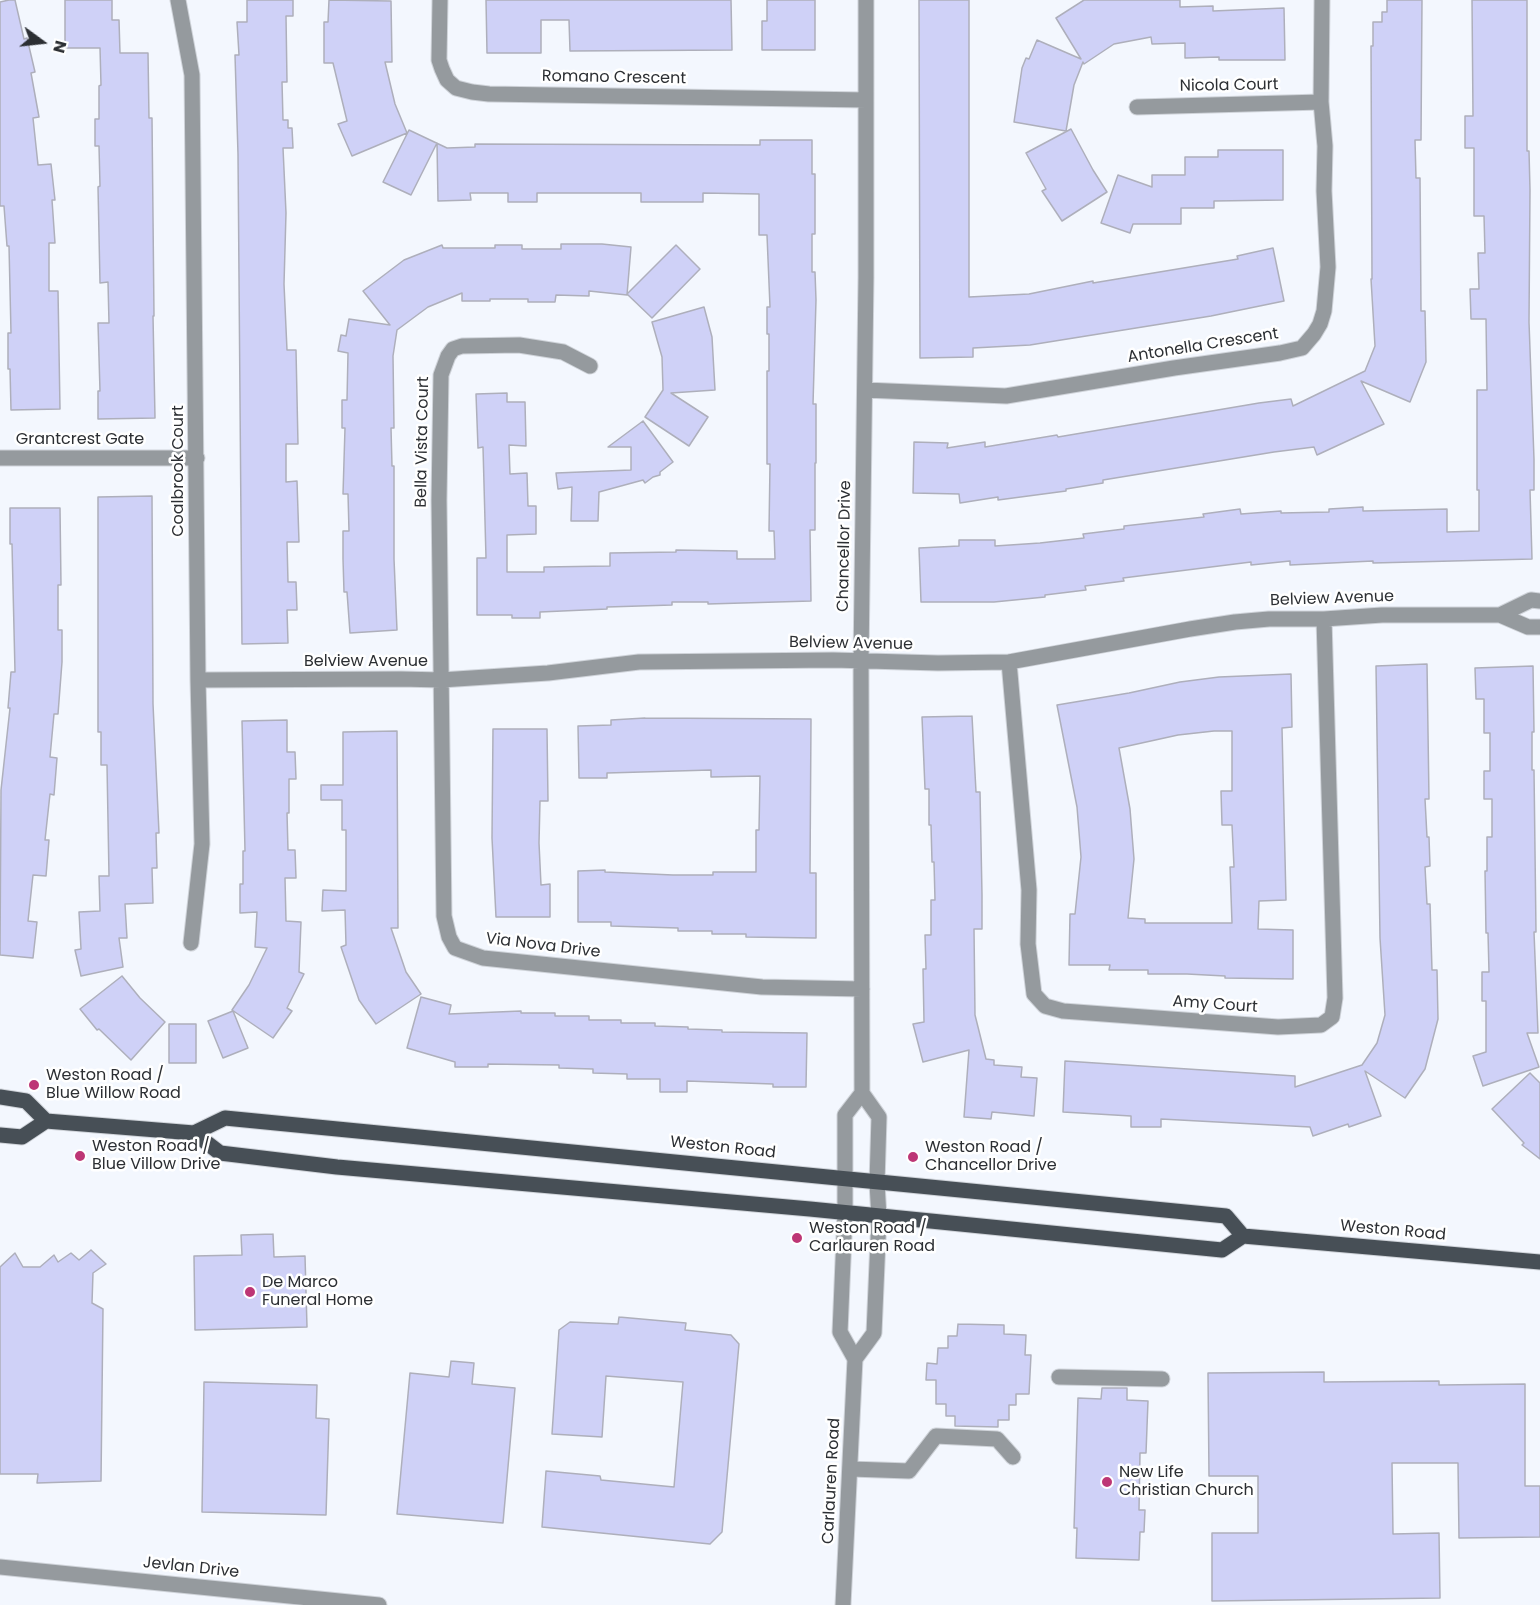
<!DOCTYPE html>
<style>
body{margin:0}
#map{position:relative;width:1540px;height:1605px;overflow:hidden;background:#f3f7fe;font-family:Poppins,sans-serif}
canvas{display:block}
.north{position:absolute;left:12px;top:12px;width:60px;height:60px;-webkit-text-stroke:4px #fff;paint-order:stroke;rotate:105deg;font-size:16px;font-weight:700;line-height:24px;text-align:center;color:#2c2f33}
.north::after{content:'';display:block;margin:auto;width:21px;height:27px;background:#2c2f33;clip-path:polygon(50% 0,100% 100%,50% 72%,0 100%)}
</style>
<div id="map">
<canvas width="1540" height="1605"></canvas>
<div class="north">N</div>
</div>
<script>
const context = document.querySelector('canvas').getContext('2d');
context.lineJoin = 'round';
function paint(path, color) { context.fillStyle = color; context.fill(path, 'evenodd'); }
const toPath = rows => new Path2D(rows.map(r => 'M' + r).join(''));
function stroke(path, color, width, dash) { context.strokeStyle = color; context.lineWidth = width; context.lineCap = dash ? 'butt' : 'round'; context.setLineDash(dash || []); context.stroke(path); }
function drawText(font, color, halo, rows, align = 'center') {
  context.font = font + ' Poppins,sans-serif'; context.lineWidth = 5; context.setLineDash([]); context.textBaseline = 'middle'; context.strokeStyle = halo; context.fillStyle = color; for (const [text, x, y, turn = 0] of rows) {
    context.save(); context.translate(x, y); context.rotate((+turn || 0) * Math.PI / 180); context.textAlign = isNaN(turn) ? turn : align; if (halo) context.strokeText(text, 0, 0); context.fillText(text, 0, 0); context.restore();
  }
}
const building = toPath([
 [9,0,15,0,24,39,27,38,35,72,31,73,39,117,33,118,38,165,51,164,55,200,52,200,55,243,49,243,49,291,58,291,60,409,11,410,10,369,8,369,8,333,11,333,9,246,7,246,4,206,0,206,0,2,9,0],
 [65,0,112,0,112,20,119,20,120,53,148,53,149,118,152,118,154,316,153,316,155,418,98,419,98,391,100,391,98,323,109,323,108,282,100,283,98,187,100,186,99,146,95,146,95,119,99,119,99,86,101,85,100,48,65,48,65,0],
 [247,0,293,0,293,16,286,16,287,82,282,82,283,120,288,120,288,128,292,128,293,148,283,148,286,213,284,284,287,350,296,350,298,444,286,444,286,482,297,481,299,542,287,542,288,582,296,582,297,610,287,610,288,643,242,644,238,154,235,55,239,55,237,22,247,22,247,0],
 [329,0,391,1,392,62,385,62,395,104,407,133,352,156,338,124,347,121,333,63,324,63,324,22,328,22,329,0],
 [486,0,731,0,732,50,570,51,569,20,541,20,541,53,487,53,486,0],
 [767,0,815,0,815,50,762,50,762,21,767,21,767,0],
 [919,0,969,0,969,297,1029,294,1093,281,1093,283,1238,259,1237,256,1273,248,1284,301,1211,316,1030,345,973,348,973,357,920,358,919,0],
 [1084,0,1180,0,1180,7,1213,6,1213,11,1284,8,1285,60,1219,60,1219,57,1185,58,1185,43,1152,44,1151,37,1114,44,1084,64,1083,62,1074,85,1066,131,1014,122,1022,68,1026,58,1029,59,1037,40,1081,59,1056,18,1084,0],
 [1387,0,1422,0,1421,140,1415,140,1416,178,1420,178,1421,311,1425,311,1426,362,1410,402,1361,381,1384,424,1317,455,1314,447,1274,452,1103,480,1103,483,1066,489,1066,491,998,500,998,497,960,503,959,494,913,493,914,442,948,443,947,448,985,442,985,447,1057,435,1058,437,1259,403,1291,399,1293,406,1365,371,1375,346,1371,279,1372,279,1371,46,1373,46,1373,22,1382,22,1382,12,1387,12,1387,0],
 [1472,0,1527,0,1527,151,1529,151,1530,190,1529,322,1534,459,1534,490,1530,490,1532,559,1373,563,1373,561,1290,565,1290,561,1251,565,1251,562,1123,578,1124,581,1085,586,1086,590,1045,595,1045,597,994,602,921,602,919,548,959,546,959,540,995,540,995,546,1040,543,1084,538,1083,534,1124,529,1124,526,1204,517,1203,514,1240,509,1241,514,1281,511,1281,513,1329,512,1329,509,1363,507,1363,511,1447,509,1447,532,1479,531,1479,490,1477,490,1477,390,1487,390,1486,319,1471,319,1470,289,1479,289,1478,253,1485,253,1484,216,1474,216,1474,148,1465,148,1465,116,1473,116,1472,0],
 [1071,129,1093,170,1107,192,1062,221,1042,191,1046,189,1026,153,1071,129],
 [409,130,447,148,475,147,475,144,760,145,760,140,812,140,812,174,815,174,815,234,812,234,812,272,815,272,816,300,813,404,816,404,816,463,815,463,815,530,810,530,811,601,708,604,708,602,672,602,672,605,607,607,607,609,540,612,540,618,512,618,512,615,477,615,477,558,486,558,483,447,478,448,476,394,507,393,507,402,525,402,526,446,509,445,510,474,527,473,528,506,536,506,536,534,507,535,507,572,544,572,544,567,610,566,610,553,676,552,676,550,737,551,737,559,775,559,774,531,769,531,770,464,767,464,767,371,769,371,769,334,767,334,767,307,770,307,767,235,759,235,759,194,703,193,703,202,641,202,641,193,537,193,537,202,508,202,508,193,470,193,471,200,438,201,437,143,411,195,383,182,409,130],
 [1218,150,1283,150,1283,200,1214,201,1214,208,1181,208,1181,224,1133,224,1130,233,1101,223,1118,175,1152,187,1152,175,1185,175,1185,157,1218,157,1218,150],
 [561,244,602,244,631,247,627,295,589,291,589,296,556,295,555,302,528,302,528,299,490,299,490,301,462,301,462,293,428,307,397,330,393,356,394,428,391,428,392,466,394,466,394,559,397,630,350,633,347,592,344,592,343,559,343,531,349,531,348,494,343,494,345,428,342,428,342,400,347,400,348,353,338,351,341,335,346,336,349,319,390,325,363,291,404,260,442,245,443,248,495,248,495,245,522,245,522,249,561,249,561,244],
 [676,245,700,269,652,318,627,294,676,245],
 [704,307,712,337,715,390,671,393,708,417,689,446,645,417,663,390,662,357,652,322,704,307],
 [643,421,673,462,660,472,660,475,653,477,645,483,643,480,599,492,598,521,571,521,572,487,558,489,556,473,631,470,631,447,608,447,643,421],
 [152,496,153,704,159,833,156,833,157,868,152,868,153,903,125,904,127,938,119,938,123,967,81,976,75,950,81,949,79,912,100,911,99,876,109,876,107,765,101,765,101,732,98,732,98,497,152,496],
 [10,508,60,508,61,585,58,585,58,630,62,630,62,662,58,714,54,714,50,757,57,758,54,795,50,794,45,840,49,840,46,876,33,875,28,921,37,922,33,958,0,955,1,790,10,708,8,708,11,672,15,672,12,544,10,544,10,508],
 [1427,664,1429,799,1425,799,1427,837,1429,837,1430,866,1425,867,1427,904,1430,904,1432,970,1437,970,1438,1019,1425,1069,1405,1098,1365,1071,1381,1116,1349,1127,1348,1124,1313,1136,1310,1127,1161,1119,1161,1127,1131,1127,1131,1116,1063,1112,1065,1061,1295,1076,1295,1087,1362,1065,1377,1043,1385,1015,1380,938,1376,666,1427,664],
 [1533,666,1534,732,1532,732,1532,770,1534,770,1536,932,1534,932,1538,1033,1527,1033,1539,1067,1483,1086,1473,1056,1486,1052,1486,1001,1482,1001,1482,972,1489,972,1488,933,1486,933,1485,871,1487,871,1487,837,1492,837,1492,799,1484,799,1484,771,1490,771,1490,733,1484,733,1484,699,1476,699,1475,668,1533,666],
 [1291,674,1292,727,1282,728,1286,900,1259,901,1258,929,1293,930,1293,979,1225,978,1225,976,1187,974,1148,974,1148,970,1109,970,1110,965,1069,965,1070,914,1075,914,1081,857,1077,807,1057,705,1129,693,1180,682,1219,677,1291,674],
 [1214,731,1232,731,1232,791,1221,791,1222,825,1232,825,1234,867,1230,867,1232,923,1145,923,1145,919,1128,918,1134,859,1130,809,1119,748,1178,735,1214,731],
 [972,716,976,792,980,792,982,895,982,929,974,929,975,1015,986,1059,994,1060,994,1065,1022,1067,1021,1077,1037,1078,1034,1116,992,1112,991,1119,964,1117,969,1050,923,1062,913,1024,924,1022,923,969,926,969,925,935,931,935,931,900,935,900,934,862,932,862,931,825,929,825,929,789,925,789,922,717,972,716],
 [645,718,811,719,810,873,816,873,816,938,746,937,746,934,712,934,712,931,678,931,678,928,611,926,611,922,578,922,578,871,605,870,605,872,673,875,713,875,713,872,756,872,756,830,759,830,760,776,711,777,711,770,607,773,607,778,579,778,578,726,611,725,611,720,645,718],
 [287,720,287,752,295,752,296,779,289,779,289,813,287,813,288,850,295,850,296,878,285,878,286,921,301,922,299,972,304,974,287,1008,292,1011,273,1038,232,1010,249,985,267,948,255,947,257,912,240,913,240,884,243,884,243,851,245,851,242,721,287,720],
 [493,729,547,729,548,801,540,801,539,843,541,885,550,884,550,917,496,917,492,838,493,729],
 [397,731,398,928,391,928,406,972,421,994,376,1024,359,1000,341,947,346,945,345,910,322,911,323,890,346,891,346,830,342,830,342,800,321,800,321,785,343,785,343,732,397,731],
 [122,976,140,998,165,1022,131,1060,99,1029,97,1030,80,1009,122,976],
 [421,997,451,1005,449,1014,521,1011,521,1013,555,1013,555,1016,589,1016,589,1020,621,1020,621,1023,655,1023,655,1026,688,1027,688,1029,722,1030,722,1032,807,1033,806,1087,773,1087,773,1084,687,1081,687,1092,660,1092,660,1079,627,1079,627,1074,593,1073,593,1069,559,1068,559,1065,488,1064,488,1067,455,1067,455,1062,407,1048,421,997],
 [233,1011,248,1048,223,1058,208,1021,233,1011],
 [169,1024,196,1024,196,1063,169,1063,169,1024],
 [1530,1073,1540,1083,1540,1159,1522,1145,1524,1143,1492,1109,1530,1073],
 [273,1234,274,1257,305,1256,307,1327,195,1330,194,1256,242,1255,241,1235,273,1234],
 [91,1250,106,1264,93,1273,92,1303,103,1309,101,1481,37,1483,38,1474,0,1474,0,1267,15,1253,23,1267,40,1267,54,1255,58,1262,71,1253,79,1260,91,1250],
 [619,1317,686,1323,685,1330,731,1335,739,1344,722,1532,710,1544,542,1527,546,1471,600,1476,601,1480,674,1487,683,1382,606,1376,602,1437,552,1434,559,1330,570,1322,618,1324,619,1317],
 [958,1324,1004,1325,1004,1334,1026,1335,1025,1355,1031,1355,1029,1394,1016,1394,1016,1405,1009,1405,1009,1420,998,1420,998,1427,955,1426,955,1416,946,1416,946,1404,936,1404,936,1380,926,1380,927,1363,937,1364,938,1348,948,1348,948,1336,957,1336,958,1324],
 [451,1361,474,1363,472,1384,515,1388,503,1523,397,1514,410,1373,449,1377,451,1361],
 [1324,1372,1324,1382,1439,1381,1439,1385,1525,1384,1525,1486,1540,1486,1540,1537,1459,1538,1458,1463,1392,1463,1393,1534,1439,1533,1440,1598,1212,1601,1212,1533,1258,1533,1258,1476,1209,1476,1208,1373,1324,1372],
 [204,1382,317,1385,316,1418,329,1419,326,1515,202,1512,204,1382],
 [1102,1388,1127,1388,1127,1400,1148,1401,1146,1453,1140,1453,1139,1510,1145,1510,1144,1532,1140,1532,1139,1560,1076,1558,1077,1528,1074,1528,1078,1398,1101,1399,1102,1388]
]);
const minor = toPath([
 [178,0,192,75,198,680,202,844,191,943],
 [440,0,439,60,442,69,447,80,456,88,472,92,489,94,866,100],
 [1137,107,1321,102],
 [590,366,563,352,519,345,462,346,453,349,448,356,441,375,439,500,444,916,449,937,455,948,483,958,762,987,862,989],
 [865,390,1006,396,1174,368,1280,353,1302,348,1314,334,1320,324,1324,311,1328,267,1324,191,1325,146,1321,102,1322,0],
 [0,458,197,458],
 [1500,615,1531,600,1540,601],
 [1009,662,1029,890,1028,944,1034,994,1045,1006,1063,1011,1278,1027,1321,1025,1332,1017,1335,998,1324,619],
 [198,680,401,679,441,680,548,673,639,662,833,660,938,663,1009,662,1190,629,1235,622,1269,619,1324,619,1382,615,1500,615,1528,627,1540,627],
 [855,1359,874,1333,879,1217,877,1183,879,1117,862,1093,861,662,866,277,866,0],
 [1059,1377,1162,1379],
 [851,1469,909,1471,936,1436,997,1439,1013,1457],
 [0,1567,379,1605],
 [843,1605,855,1359,840,1332,845,1213,845,1115,862,1093]
]);
const major = toPath([
 [0,1097,26,1101,46,1121,194,1133,225,1118,1226,1216,1243,1236],
 [194,1133,220,1153,337,1167,810,1209,1222,1250,1243,1236,1540,1262],
 [0,1135,22,1137,46,1121]
]);
const markers = [
 [34,1085,6,"#bd3675"],
 [80,1156,6,"#bd3675"],
 [913,1157,6,"#bd3675"],
 [797,1238,6,"#bd3675"],
 [250,1292,6,"#bd3675"],
 [1107,1482,6,"#bd3675"]
];
const streetNames = [
 ["Romano Crescent",614,78,1],
 ["Nicola Court",1229,86,-1],
 ["Antonella Crescent",1203,346,-9],
 ["Grantcrest Gate",80,440],
 ["Bella Vista Court",423,442,-89],
 ["Coalbrook Court",179,471,-90],
 ["Chancellor Drive",845,546,-89],
 ["Belview Avenue",1332,599,-2],
 ["Belview Avenue",851,644,1],
 ["Belview Avenue",366,662],
 ["Via Nova Drive",543,946,7],
 ["Amy Court",1215,1005,4],
 ["Weston Road",723,1148,6],
 ["Weston Road",1393,1231,5],
 ["Carlauren Road",832,1481,-87],
 ["Jevlan Drive",191,1568,6]
];
const poiNames = [
 ["Weston Road /",46,1076],
 ["Blue Willow Road",46,1094],
 ["Weston Road /",92,1147],
 ["Blue Villow Drive",92,1165],
 ["Weston Road /",925,1148],
 ["Chancellor Drive",925,1166],
 ["Weston Road /",809,1229],
 ["Carlauren Road",809,1247],
 ["De Marco",262,1283],
 ["Funeral Home",262,1301],
 ["New Life",1119,1473],
 ["Christian Church",1119,1491]
];
paint(building, '#cfd1f7');
stroke(building, '#aeafbb', 1.5);
stroke(minor, '#cfd3d9', 17);
stroke(major, '#cfd3d9', 17);
stroke(minor, '#959a9e', 15);
stroke(major, '#474f56', 15);
for (const [x, y, r, color] of markers) { const dot = new Path2D(); dot.arc(x, y, r, 0, 2 * Math.PI); context.fillStyle = color; context.fill(dot); stroke(dot, '#fff', 2); }
drawText('16px', '#2c2f33', '#fff', streetNames);
drawText('16px', '#2c2f33', '#fff', poiNames, 'left');
</script>
